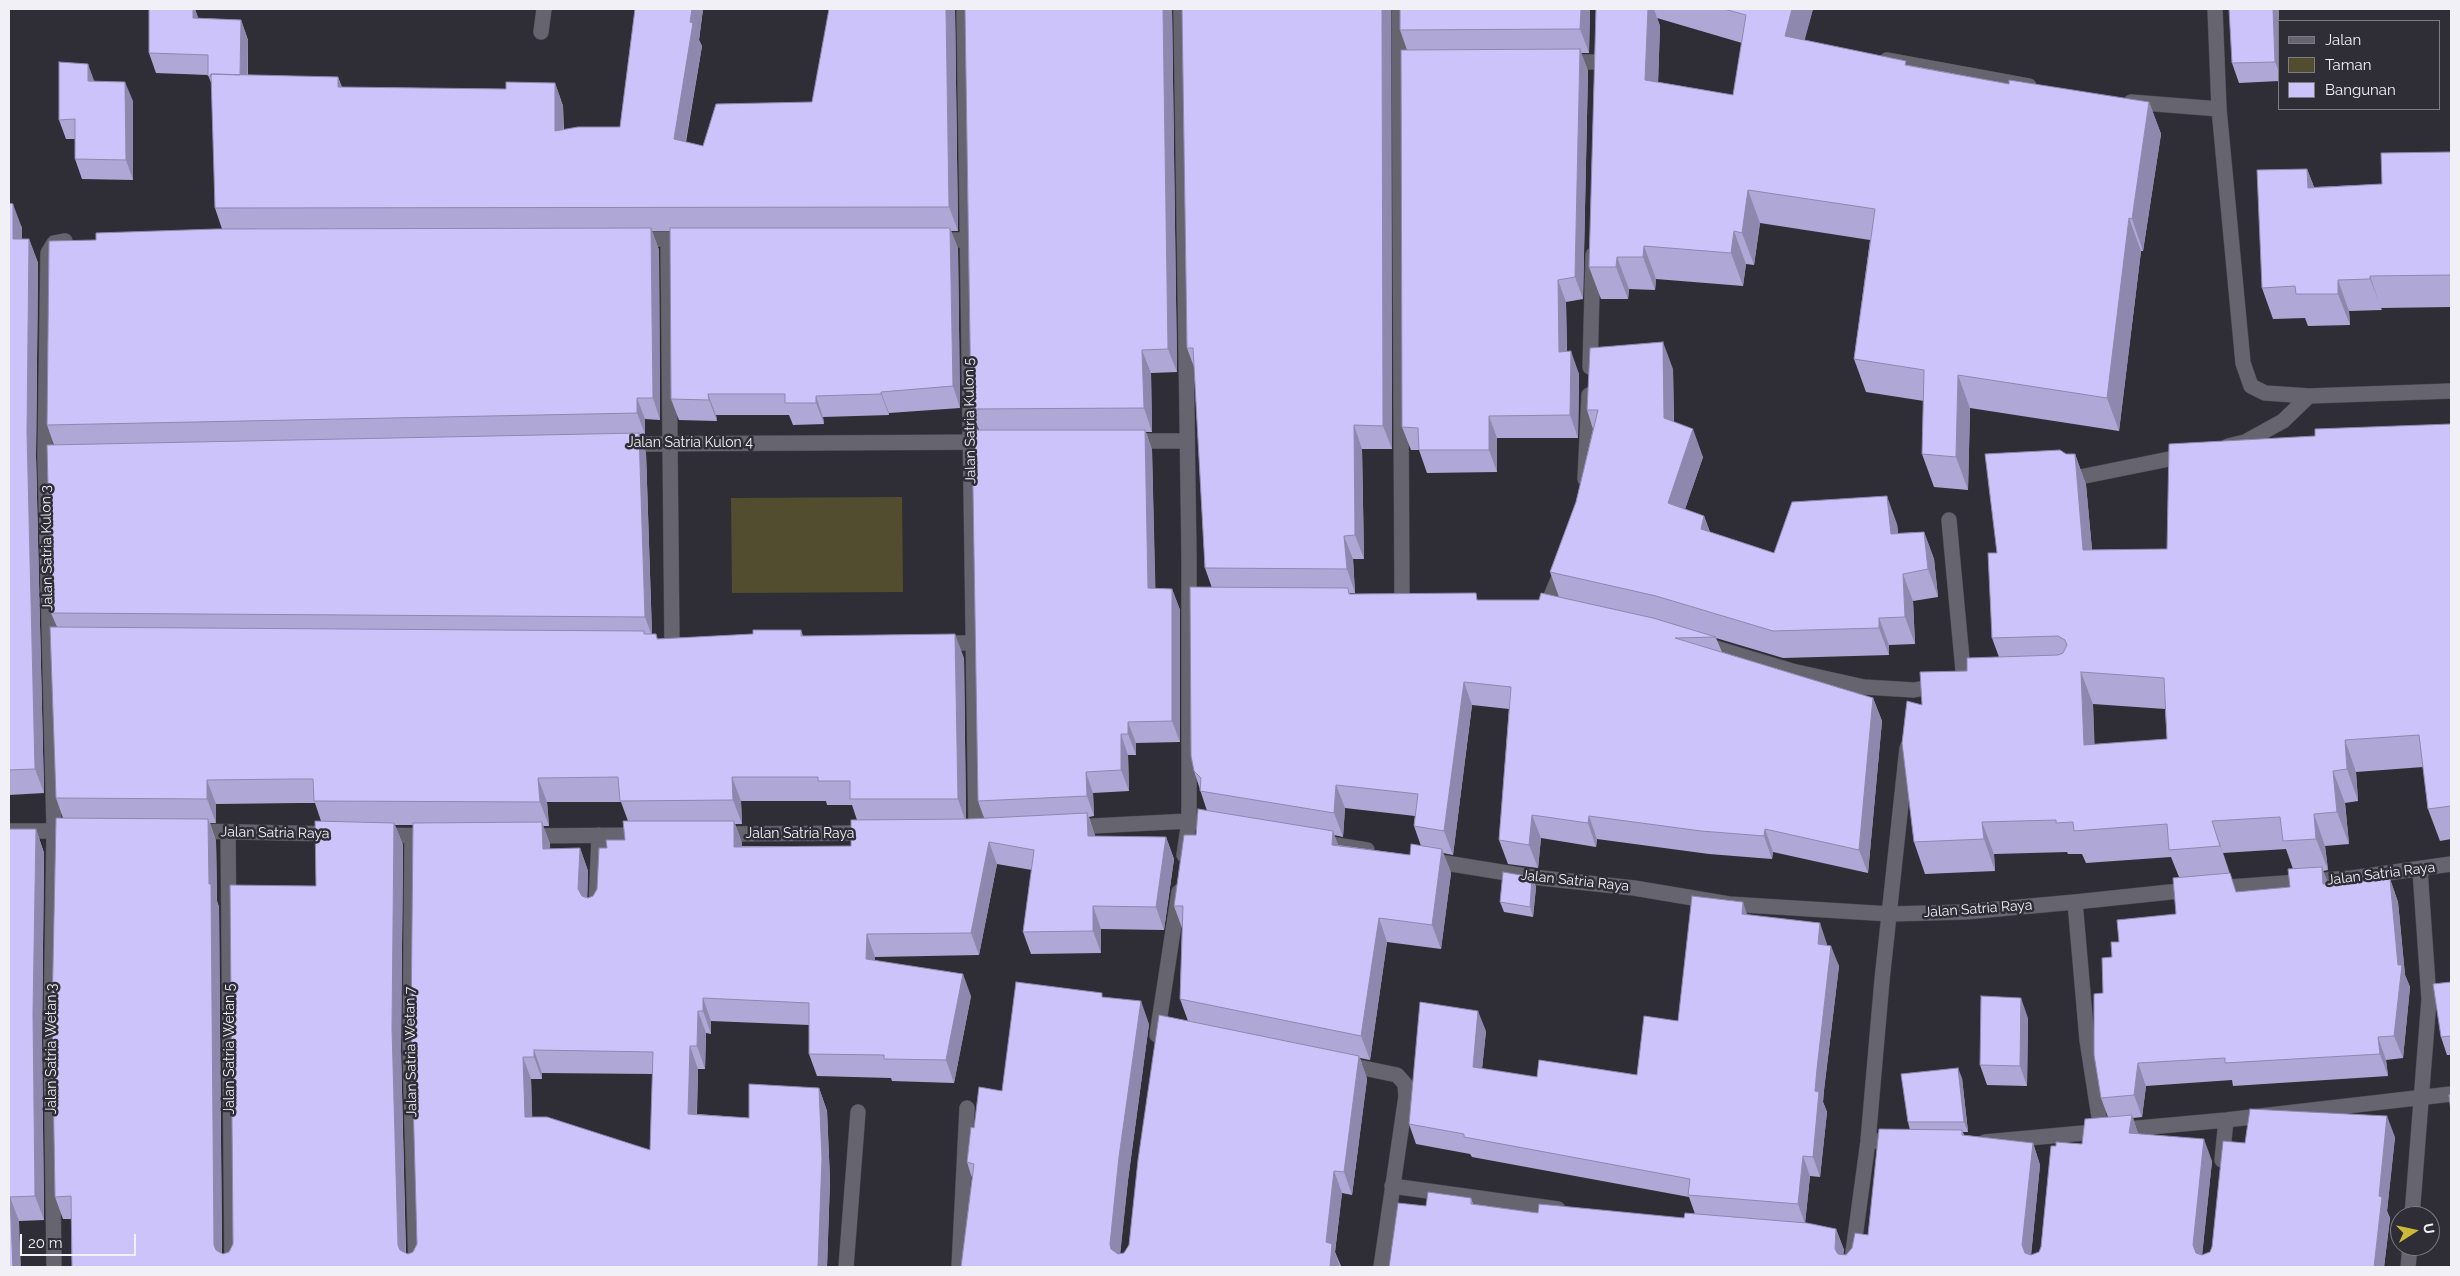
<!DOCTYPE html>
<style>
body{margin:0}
#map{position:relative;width:2460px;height:1276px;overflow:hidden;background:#2f2e37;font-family:Raleway,sans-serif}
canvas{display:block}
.frame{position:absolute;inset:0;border:10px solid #f0f0f6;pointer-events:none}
.legend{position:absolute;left:2278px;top:20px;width:162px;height:90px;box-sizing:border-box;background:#2f2e37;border:1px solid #7c7c83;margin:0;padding:6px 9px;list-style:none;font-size:15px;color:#f0f0f6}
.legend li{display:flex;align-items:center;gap:10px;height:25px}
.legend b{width:25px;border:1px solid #7c7c83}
.north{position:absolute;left:2390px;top:1206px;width:50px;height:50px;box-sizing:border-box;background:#2f2e37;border:1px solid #7c7c83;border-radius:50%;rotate:80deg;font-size:14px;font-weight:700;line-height:20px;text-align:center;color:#f0f0f6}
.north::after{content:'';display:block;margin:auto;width:18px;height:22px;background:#cdb938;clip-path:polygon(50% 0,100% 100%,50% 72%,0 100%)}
.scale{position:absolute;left:20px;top:1234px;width:116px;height:22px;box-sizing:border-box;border:2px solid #f0f0f6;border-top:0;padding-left:6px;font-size:15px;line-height:18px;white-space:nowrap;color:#f0f0f6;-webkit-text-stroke:4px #2f2e37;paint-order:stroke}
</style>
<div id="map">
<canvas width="2460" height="1276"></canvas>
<div class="frame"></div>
<ul class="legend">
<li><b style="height:6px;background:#65646f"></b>Jalan</li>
<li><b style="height:14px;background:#524d2e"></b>Taman</li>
<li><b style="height:14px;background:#cbc3f9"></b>Bangunan</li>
</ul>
<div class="north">U</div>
<div class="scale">20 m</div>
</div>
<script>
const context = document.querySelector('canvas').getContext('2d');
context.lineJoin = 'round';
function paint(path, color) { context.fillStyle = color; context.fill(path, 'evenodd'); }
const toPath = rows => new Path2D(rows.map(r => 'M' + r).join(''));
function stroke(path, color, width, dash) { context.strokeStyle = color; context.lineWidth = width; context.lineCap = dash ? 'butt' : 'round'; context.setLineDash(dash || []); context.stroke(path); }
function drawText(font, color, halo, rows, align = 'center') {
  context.font = font + ' Raleway,sans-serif'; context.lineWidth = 5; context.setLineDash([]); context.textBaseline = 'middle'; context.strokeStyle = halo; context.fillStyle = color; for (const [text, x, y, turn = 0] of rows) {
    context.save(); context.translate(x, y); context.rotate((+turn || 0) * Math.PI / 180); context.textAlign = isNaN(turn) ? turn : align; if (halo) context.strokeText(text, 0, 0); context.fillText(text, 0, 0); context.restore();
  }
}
const green = toPath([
 [902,497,903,592,732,593,731,498]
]);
const lane = toPath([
 [2215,9,2219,109,2243,363,2251,386,2265,393,2309,396,2451,391],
 [541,32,544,9],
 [1887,60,2029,86],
 [2131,102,2219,109],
 [2228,446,2245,442,2283,421,2309,396],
 [2080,477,2189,455],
 [1949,520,1964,681]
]);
const street = toPath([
 [964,9,976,832],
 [1181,9,1189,556,1189,821,1184,855],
 [1399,9,1402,602],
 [1566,62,1599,62],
 [635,239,690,239],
 [668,239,672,646],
 [935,240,966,240],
 [1590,367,1593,255],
 [1129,441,1186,441],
 [624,444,993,442],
 [1585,479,1589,395],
 [1547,606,1563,567],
 [938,643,974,643],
 [1702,644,1792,671,1864,687,1914,690,1941,685],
 [1073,827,1189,821,1216,825],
 [9,831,75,831],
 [193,831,335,834],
 [228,832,232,1267],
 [718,834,870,833],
 [380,835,432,836],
 [412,836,410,1050,416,1267],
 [528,836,645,835],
 [1318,842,1367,850],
 [1427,860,1532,877,1634,888,1729,904,1890,914,1965,912,2075,902,2189,890,2352,878,2451,864],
 [2075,902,2087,1040,2101,1130],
 [596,909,599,835],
 [1157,1035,1179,892],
 [1344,1064,1397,1075,1405,1084,1406,1096,1381,1267],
 [1868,1141,1897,1141],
 [1985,1142,2226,1120,2451,1094],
 [2222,1160,2226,1120],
 [1392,1186,1558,1209],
 [2412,1216,2429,999,2420,870],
 [54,1267,51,1037,54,830,45,456,48,253,54,243,65,241],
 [846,1267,858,1112],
 [959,1267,967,1108],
 [1851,1267,1868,1141,1882,980,1907,748],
 [2408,1267,2410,1246]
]);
const wall = toPath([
 [195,9,198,18,241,20,248,40,248,75,338,77,342,87,506,89,555,83,563,106,564,130,620,127,635,9,703,9,699,40,702,46,686,142,703,146,812,102,955,9,958,231,951,231,958,249,960,408,889,413,889,415,823,417,824,424,793,425,789,415,716,415,717,421,679,420,671,399,670,231,652,231,659,250,660,420,645,419,645,434,639,434,646,453,652,634,656,634,658,639,753,634,801,630,803,636,964,658,966,819,984,818,978,801,979,430,971,409,965,9,1172,9,1177,372,1151,373,1152,432,1146,432,1152,450,1155,588,1172,589,1180,610,1180,742,1136,743,1136,755,1128,755,1129,791,1093,793,1094,816,1089,817,1095,836,1166,837,1174,859,1164,930,1101,929,1101,953,1031,954,1023,932,1032,870,997,864,979,955,875,957,875,961,971,996,954,1083,892,1081,891,1078,817,1076,809,1054,809,1025,711,1021,711,1034,706,1033,705,1069,698,1069,697,1114,749,1118,819,1088,827,1111,830,1180,827,1267,72,1267,71,1219,63,1219,55,1197,63,818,56,798,57,627,51,613,54,445,47,425,96,240,222,229,215,208,212,85,208,75,156,73,149,53],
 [741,801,826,801,827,805,852,805,857,820,851,846,742,846,742,843,735,824,742,824],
 [547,802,621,802,628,821,625,840,607,848,597,889,593,896,587,898,588,871,580,848,550,849,550,844,543,826,549,826],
 [300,803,315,803,321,821,316,886,233,1244,229,1252,223,1254,222,1253,219,907,217,901,216,841,210,823,216,823,216,804],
 [395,825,413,825,417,1244,413,1252,408,1254,406,1253,401,1050,403,845],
 [542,1073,653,1074,650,1150,532,1117,531,1079,542,1079],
 [1182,9,1391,9,1392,449,1362,449,1364,559,1353,559,1355,593,1350,593,1350,594,1479,600,1539,600,1559,597,1550,572,1576,502,1593,429,1587,410,1673,369,1674,422,1703,457,1685,509,1704,516,1710,532,1774,553,1897,524,1898,533,1924,532,1934,559,1938,597,1913,601,1915,644,1889,645,1889,655,1783,658,1716,638,1722,652,1873,698,1882,721,1868,873,1773,852,1772,859,1709,854,1597,839,1596,847,1541,838,1538,868,1508,864,1499,840,1509,709,1472,705,1453,855,1443,853,1451,873,1441,949,1387,942,1370,1060,1360,1058,1367,1079,1352,1195,1342,1193,1335,1252,1341,1266,961,1267,972,1178,967,1162,974,1128,1002,1091,1104,998,1149,1024,1128,1180,1120,1253,1124,1253,1129,1245,1188,1021,1180,999,1182,928,1174,906,1196,835,1207,811,1194,771,1212,588,1205,568,1194,367,1187,348],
 [1345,808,1415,816,1414,826,1421,846,1410,855,1338,845,1334,835,1343,837],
 [1590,9,1589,53,1581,53,1588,71,1583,299,1566,302,1567,351,1579,374,1578,438,1497,438,1497,472,1427,473,1419,450,1411,450,1402,427,1407,50,1400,30],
 [1596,9,1813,9,1804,40,1908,65,2009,84,2149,102,2161,134,2143,251,2141,251,2119,431,1970,408,1968,490,1934,487,1922,454,1924,401,1866,392,1854,359,1870,240,1760,223,1754,265,1746,264,1743,286,1656,279,1655,290,1629,289,1628,299,1601,299,1589,267],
 [1657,18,1742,43,1733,95,1658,82,1660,26],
 [2279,9,2279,81,2239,83,2232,63],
 [94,81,133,101,133,180,82,179,75,159,75,139,66,139,59,120],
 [2451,152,2451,307,2381,308,2382,310,2349,311,2350,325,2308,326,2305,318,2273,319,2262,288,2307,169,2314,187,2382,184],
 [9,203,22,228,22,239,29,239,38,263,36,456,44,793,9,795],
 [2451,424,2451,839,2440,841,2428,809,2423,767,2356,772,2358,801,2345,803,2349,844,2325,846,2328,870,2323,871,2328,883,2390,879,2398,902,2405,975,2410,987,2403,1058,2386,1060,2388,1076,2233,1086,2232,1080,2146,1086,2142,1117,2133,1118,2138,1134,2212,1161,2202,1255,2210,1252,2212,1247,2245,1143,2395,1137,2387,1211,2390,1218,2384,1267,1389,1267,1426,1206,1471,1198,1473,1204,1538,1213,1684,1218,1695,1214,1689,1197,1472,1157,1470,1154,1416,1144,1409,1124,1486,1031,1482,1069,1537,1077,1637,1075,1678,1021,1748,915,1827,944,1827,945,1839,966,1824,1090,1823,1102,1827,1112,1820,1177,1810,1176,1805,1223,1836,1229,1844,1250,1843,1254,1846,1255,1868,1235,1910,1130,1908,1122,1962,1078,1968,1132,1963,1132,1964,1135,2033,1143,2040,1165,2031,1255,2039,1252,2041,1247,2056,1146,2082,1144,2108,1117,2101,1098,2103,993,2112,957,2119,942,2176,914,2179,877,2171,857,2086,863,2082,854,2068,854,2067,852,1994,854,1995,871,1925,874,1914,842,1922,705,1967,671,1999,657,1992,638,1997,553,2066,454,2075,454,2086,485,2092,550,2167,549,2315,436],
 [2093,704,2165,709,2167,739,2094,745],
 [2286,849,2293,869,2290,887,2236,892,2223,853],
 [9,829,36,829,44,853,42,1037,44,1220,19,1221,9,1267],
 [1532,877,1536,887,1533,917,1504,912,1500,902],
 [2451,982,2451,1055,2447,1055,2441,1037],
 [2028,1018,2027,1086,1987,1085,1980,1065]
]);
const shadedWall = toPath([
 [193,9,195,9,200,23,193,18],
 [692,9,703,9,699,40,702,46,682,162,674,139],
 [946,9,955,9,958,231,949,207],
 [1163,9,1172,9,1177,372,1168,349],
 [1382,9,1391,9,1392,449,1383,426],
 [1581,9,1590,9,1589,53,1580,29],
 [1648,9,1654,9,1660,26,1657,113,1645,80],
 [1792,9,1813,9,1797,69,1785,36],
 [2273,9,2279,9,2279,72,2275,62],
 [241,20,248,40,247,96,240,76],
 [1580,49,1588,71,1583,299,1575,277],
 [88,64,95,83,88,81],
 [338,77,346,100,338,87],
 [125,82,133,101,133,180,126,160],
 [555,83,563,106,564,155,555,131],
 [2149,102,2161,134,2143,251,2132,219],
 [2307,169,2319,200,2308,188],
 [1748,190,1760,223,1754,265,1742,233],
 [13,204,22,228,22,263,13,239],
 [2129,218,2141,251,2119,431,2107,398],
 [651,228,659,250,660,420,653,398],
 [950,228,958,249,960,408,953,386],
 [1734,231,1746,264,1743,286,1731,253],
 [29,239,38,263,36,456,44,793,35,769,27,432],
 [1644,246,1656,279,1655,290,1643,257],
 [1617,257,1629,289,1628,299,1616,267],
 [2370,276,2381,308,2382,310,2370,279],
 [1558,280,1566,302,1567,374,1559,352],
 [2338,280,2349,311,2350,325,2338,294],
 [1663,342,1673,369,1674,445,1664,418],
 [1142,350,1151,373,1152,432,1144,408],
 [1571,351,1579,374,1578,438,1570,415],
 [1958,375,1970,408,1968,490,1956,457],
 [881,392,889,413,889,415,881,394],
 [708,394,716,415,717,421,709,400],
 [816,396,823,417,824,424,816,403],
 [637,398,645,419,645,434,637,413],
 [1489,416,1497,438,1497,472,1489,450],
 [1354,425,1362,449,1364,559,1355,535],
 [1693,429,1703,457,1678,530,1668,503],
 [1145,430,1152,450,1156,609,1148,588],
 [639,433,646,453,652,636,645,617],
 [2075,454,2086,485,2095,582,2083,550],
 [1887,496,1897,524,1901,561,1891,534],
 [1704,516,1714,544,1701,529],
 [1924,532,1934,559,1938,597,1928,569],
 [1344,536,1353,559,1355,593,1347,569],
 [1903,574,1913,601,1915,644,1905,617],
 [1172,589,1180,610,1180,742,1172,721],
 [1879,618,1889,645,1889,655,1879,628],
 [955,634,964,658,966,823,958,799],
 [2081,672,2093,704,2096,777,2084,745],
 [1464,682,1472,705,1453,855,1444,831],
 [1873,698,1882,721,1868,873,1859,850],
 [1128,722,1136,743,1136,755,1128,734],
 [1121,734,1128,755,1129,791,1121,770],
 [2345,740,2356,772,2358,801,2347,769],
 [2333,771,2345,803,2349,844,2337,812],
 [1086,772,1093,793,1094,816,1087,796],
 [732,777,741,801,742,824,733,800],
 [538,778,547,802,549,826,540,802],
 [207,780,216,804,216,823,207,799],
 [1336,785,1345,808,1343,837,1334,813],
 [1087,813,1095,835,1096,859,1088,836],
 [2314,814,2325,846,2328,870,2316,839],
 [1532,815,1541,838,1538,868,1529,845],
 [1589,816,1597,839,1596,847,1588,823],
 [208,819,216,841,217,901,219,907,222,1267,214,1245],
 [734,821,742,843,742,869,734,847],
 [2212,821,2223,853,2232,877,2220,846],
 [542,822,550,844,551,872,543,849],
 [1982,822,1994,854,1995,871,1984,839],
 [394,823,403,845,401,1050,406,1267,398,1245,392,1028],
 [36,829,44,853,42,1037,44,1220,35,1196,33,1013],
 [1765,829,1773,852,1772,859,1764,836],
 [1333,831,1342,855,1332,845],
 [1166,837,1174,859,1164,930,1156,907],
 [989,842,997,864,979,955,971,933],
 [580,848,588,871,587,911,578,889],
 [1442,849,1451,873,1441,949,1432,925],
 [2322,867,2330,889,2323,884],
 [1532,877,1536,887,1533,917,1530,907],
 [2390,879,2398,902,2405,975,2410,987,2403,1058,2394,1036,2398,965],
 [1743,902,1750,923,1742,914],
 [1093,906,1101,929,1101,953,1093,931],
 [1379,918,1387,942,1370,1060,1361,1036],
 [1820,923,1827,944,1825,964,1818,944],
 [867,934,875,957,874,982,866,959],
 [1831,946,1839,966,1824,1090,1823,1102,1827,1112,1820,1177,1813,1157,1815,1091,1817,1069],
 [963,974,971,996,954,1083,946,1060],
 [703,998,711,1021,711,1034,703,1011],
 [2021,998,2028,1018,2027,1086,2020,1066],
 [1141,1001,1149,1024,1128,1180,1119,1266,1111,1249,1110,1244,1119,1157],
 [698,1011,706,1033,705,1069,697,1046],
 [1478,1011,1486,1031,1480,1087,1473,1067],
 [2378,1037,2386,1060,2388,1076,2380,1054],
 [690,1046,698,1069,696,1136,688,1114],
 [534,1050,542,1073,542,1079,534,1057],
 [1359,1056,1367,1079,1352,1195,1344,1172],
 [523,1057,531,1079,533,1139,525,1117],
 [2138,1063,2146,1086,2142,1117,2134,1095],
 [1958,1068,1962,1078,1968,1132,1964,1122],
 [819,1088,827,1111,830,1180,827,1267,818,1267],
 [2132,1115,2139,1136,2129,1133],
 [2387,1116,2395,1137,2387,1211,2390,1218,2384,1267,2374,1267,2379,1196],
 [2204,1139,2212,1161,2201,1266,2193,1245],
 [2033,1143,2040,1165,2030,1266,2022,1245],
 [1803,1156,1810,1176,1805,1224,1798,1204],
 [1334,1171,1342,1193,1335,1252,1340,1267,1330,1267,1326,1242],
 [10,1197,19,1221,21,1267,13,1267],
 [1836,1229,1844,1250,1842,1267,1835,1249]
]);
const building = toPath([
 [149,9,193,9,193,18,241,20,240,75,211,74,211,76,208,76,208,55,149,53,149,9],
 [635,9,692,9,690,22,693,23,674,139,703,146,716,104,812,102,829,9,946,9,949,207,215,208,211,74,338,77,338,87,506,89,506,82,555,83,555,131,578,127,620,127,635,9],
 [965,9,1163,9,1168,349,1142,350,1144,408,971,409,965,9],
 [1182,9,1382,9,1383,426,1354,425,1355,535,1344,536,1347,569,1205,568,1193,348,1187,348,1182,9],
 [1400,9,1581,9,1580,29,1400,30,1400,9],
 [1596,9,1648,9,1645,80,1733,95,1746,15,1724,9,1792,9,1785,36,1906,61,1905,65,2009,84,2009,80,2149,102,2132,219,2129,218,2107,398,1958,375,1956,457,1922,454,1924,370,1854,359,1875,209,1748,190,1742,233,1734,231,1731,253,1644,246,1643,257,1617,257,1616,267,1589,267,1596,9],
 [2229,9,2273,9,2275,62,2232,63,2229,9],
 [1580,49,1575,277,1558,280,1559,352,1571,351,1570,415,1489,416,1489,450,1419,450,1418,428,1402,427,1401,50,1580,49],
 [59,62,88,64,88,81,125,82,126,160,75,159,75,119,59,120,59,62],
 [2451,152,2451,275,2370,276,2370,279,2338,280,2338,294,2296,294,2295,286,2262,288,2257,170,2307,169,2308,188,2382,184,2381,153,2451,152],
 [9,203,13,204,13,239,29,239,27,432,35,769,9,770,9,203],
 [651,228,653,398,637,398,637,413,47,425,49,241,96,240,96,233,216,229,651,228],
 [670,228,950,228,953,386,881,392,881,394,816,396,816,403,785,403,785,394,708,394,709,400,671,399,670,228],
 [1663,342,1664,418,1693,429,1668,503,1704,516,1701,529,1774,553,1792,502,1887,496,1891,534,1924,532,1928,569,1903,574,1905,617,1879,618,1879,628,1773,631,1656,596,1550,572,1576,502,1598,410,1587,410,1590,348,1663,342],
 [2451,424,2451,806,2428,809,2419,735,2345,740,2347,769,2333,771,2337,812,2314,814,2316,839,2283,841,2280,817,2212,821,2220,846,2169,850,2167,824,2074,831,2073,822,2056,823,2056,820,1982,822,1984,839,1914,842,1902,743,1907,701,1922,705,1920,672,1967,671,1967,658,2058,655,2063,653,2067,645,2065,640,2058,636,1992,638,1988,553,1997,553,1985,454,2060,450,2066,454,2075,454,2083,550,2167,549,2169,444,2315,436,2315,429,2451,424],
 [2081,672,2164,678,2167,739,2084,745,2081,672],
 [972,430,1145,430,1148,588,1172,589,1172,721,1128,722,1128,734,1121,734,1121,770,1086,772,1087,796,978,801,972,430],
 [639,433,645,617,51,613,47,445,639,433],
 [1190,587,1348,588,1349,594,1476,593,1477,600,1539,600,1541,593,1653,618,1716,637,1675,638,1873,698,1859,850,1765,829,1764,836,1701,831,1589,816,1588,823,1532,815,1529,845,1499,840,1511,687,1464,682,1444,831,1414,826,1418,794,1336,785,1334,813,1200,791,1201,778,1194,771,1191,756,1190,587],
 [50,627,644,631,644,634,656,634,657,639,753,634,753,630,801,630,801,636,955,634,958,799,850,799,850,781,818,781,818,777,732,777,733,800,620,801,618,777,538,778,540,802,314,801,313,779,292,779,207,780,207,799,56,798,50,627],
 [1198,809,1333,831,1332,845,1410,855,1411,844,1442,849,1432,925,1379,918,1361,1036,1180,999,1183,906,1174,906,1184,835,1196,835,1198,809],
 [1087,813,1088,836,1166,837,1156,907,1093,906,1093,931,1023,932,1034,850,989,842,971,933,867,934,866,959,963,974,946,1060,884,1059,884,1055,809,1054,809,1003,703,998,703,1011,698,1011,697,1046,690,1046,688,1114,749,1118,749,1084,819,1088,822,1158,818,1267,72,1267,71,1196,55,1197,52,1014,56,818,208,819,209,884,211,884,214,1245,216,1250,223,1254,229,1252,233,1244,230,885,316,886,315,821,394,823,392,1028,398,1245,400,1250,408,1254,413,1252,417,1244,411,1027,413,823,542,822,543,849,580,848,578,889,582,896,588,898,593,896,597,889,599,848,607,848,606,840,625,840,623,821,734,821,734,847,851,846,851,820,968,819,1087,813],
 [534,1050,653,1052,650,1150,547,1117,525,1117,523,1057,534,1057,534,1050],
 [9,829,36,829,33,1013,35,1196,10,1197,13,1267,9,1267,9,829],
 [2322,867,2323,884,2390,879,2398,965,2402,965,2394,1036,2378,1037,2380,1054,2225,1063,2225,1058,2138,1063,2134,1095,2101,1098,2094,1055,2094,994,2103,993,2102,958,2112,957,2111,942,2119,942,2117,920,2176,914,2173,878,2230,873,2236,892,2290,887,2288,869,2322,867],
 [1503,872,1532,877,1530,907,1500,902,1503,872],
 [1692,896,1743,902,1742,914,1820,923,1818,944,1831,946,1817,1069,1815,1091,1819,1092,1813,1157,1803,1156,1798,1204,1688,1195,1690,1179,1464,1137,1464,1134,1409,1124,1420,1002,1478,1011,1473,1067,1537,1077,1539,1060,1637,1075,1644,1016,1678,1021,1692,896],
 [1016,982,1102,993,1102,997,1141,1001,1119,1157,1110,1244,1111,1249,1118,1254,1124,1253,1129,1245,1138,1160,1159,1015,1359,1056,1344,1172,1334,1171,1326,1242,1332,1244,1330,1267,961,1267,974,1164,967,1162,971,1127,974,1128,979,1087,1002,1091,1016,982],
 [2451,982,2451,1040,2451,1036,2441,1037,2433,984,2451,982],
 [1981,996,2021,998,2020,1066,1980,1065,1981,996],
 [1958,1068,1964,1122,1908,1122,1901,1074,1958,1068],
 [2449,1095,2451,1095,2451,1112,2449,1095],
 [2250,1109,2387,1116,2379,1196,2382,1197,2374,1267,1389,1267,1398,1203,1426,1206,1428,1192,1471,1198,1471,1204,1538,1213,1539,1204,1684,1218,1685,1213,1807,1223,1836,1229,1835,1249,1838,1254,1846,1255,1852,1248,1855,1233,1868,1235,1879,1129,1962,1130,1962,1135,2033,1143,2022,1245,2025,1253,2031,1255,2039,1252,2041,1247,2051,1146,2056,1146,2056,1142,2082,1144,2085,1119,2132,1115,2129,1133,2204,1139,2193,1245,2196,1253,2202,1255,2210,1252,2212,1247,2223,1141,2245,1143,2250,1109]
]);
const streetNames = [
 ["Jalan Satria Kulon 5",970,421,-91],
 ["Jalan Satria Kulon 4",690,443],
 ["Jalan Satria Kulon 3",47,548,-91],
 ["Jalan Satria Raya",275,833,1],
 ["Jalan Satria Raya",800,834],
 ["Jalan Satria Raya",2381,874,-7],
 ["Jalan Satria Raya",1575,881,6],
 ["Jalan Satria Raya",1978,909,-4],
 ["Jalan Satria Wetan 3",52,1049,-90],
 ["Jalan Satria Wetan 5",230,1049,-90],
 ["Jalan Satria Wetan 7",411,1052,-91]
];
paint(green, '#524d2e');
stroke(lane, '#4b4a53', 16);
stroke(street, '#4b4a53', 16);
stroke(lane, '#65646f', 15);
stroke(street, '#65646f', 15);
paint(wall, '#afa8d6');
paint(shadedWall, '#8e88ae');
paint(building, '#cbc3f9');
stroke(building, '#8e88ae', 1);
drawText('14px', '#f0f0f6', '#2f2e37', streetNames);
</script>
